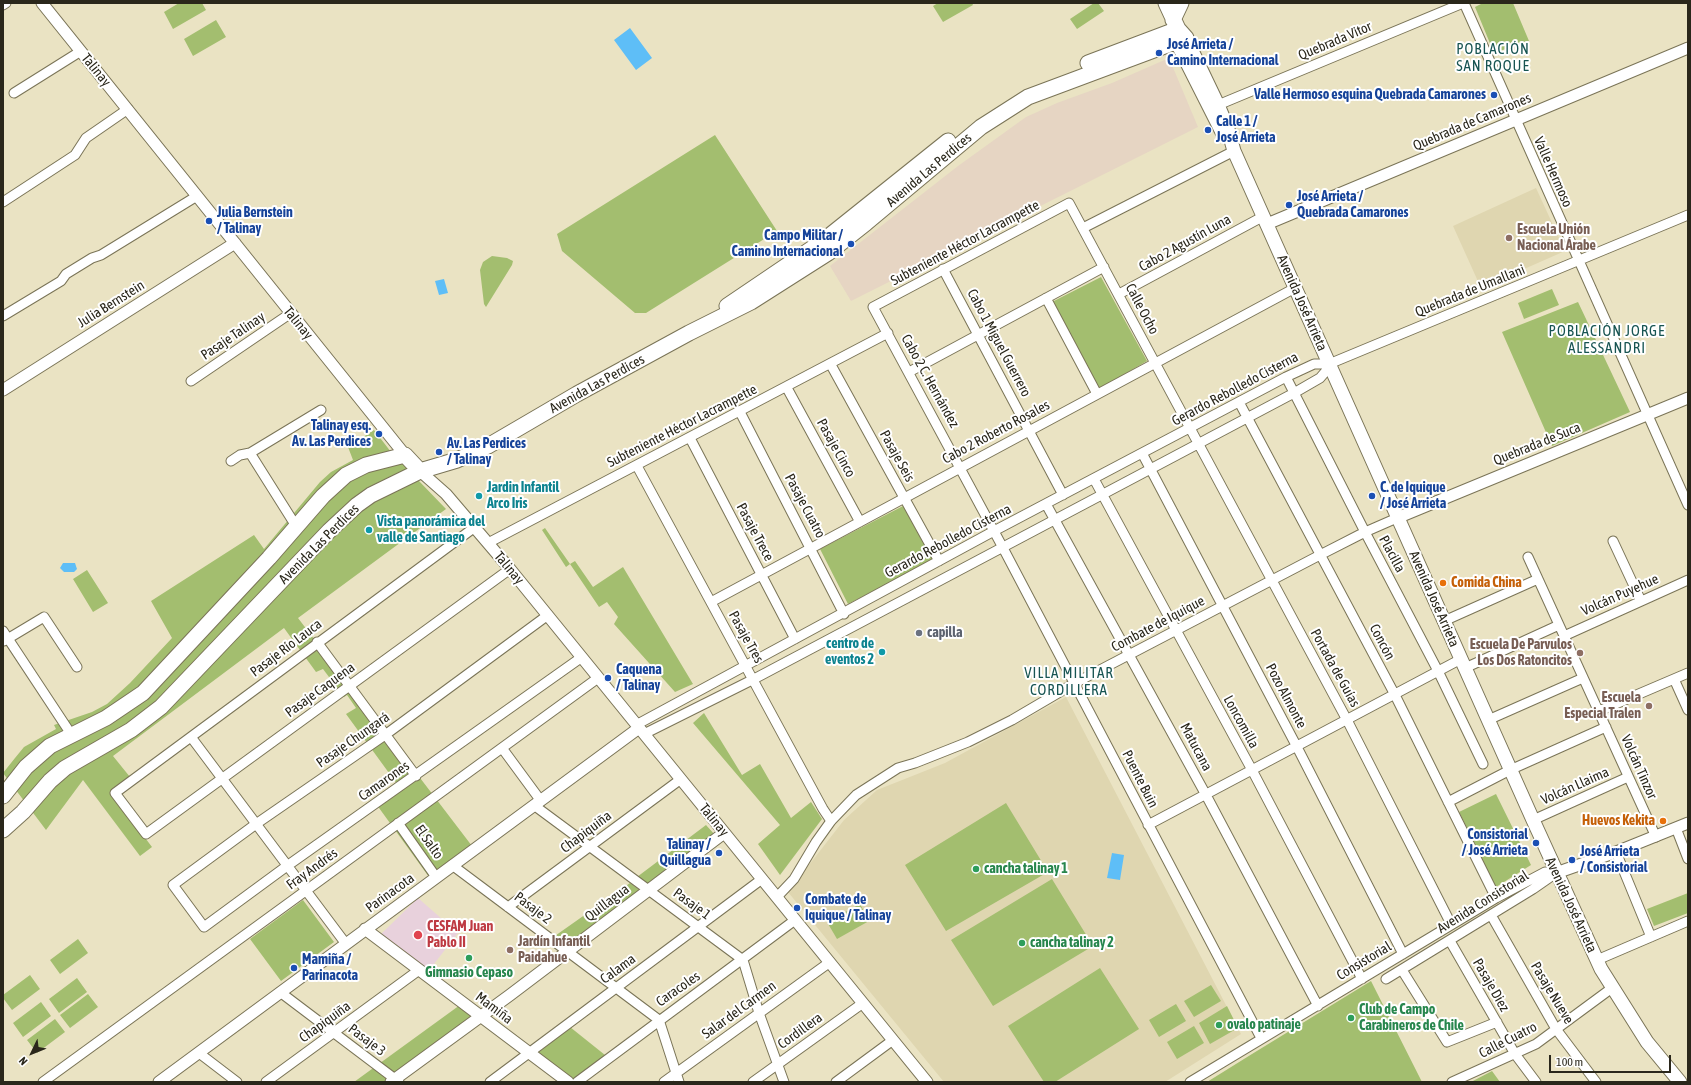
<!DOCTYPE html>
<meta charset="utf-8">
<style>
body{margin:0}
#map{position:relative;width:1691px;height:1085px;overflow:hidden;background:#eae3c3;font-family:"Asap Condensed",sans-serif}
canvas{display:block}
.frame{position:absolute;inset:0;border:4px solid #2a271b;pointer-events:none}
.north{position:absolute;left:12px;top:1033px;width:40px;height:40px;-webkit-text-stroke:3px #fff;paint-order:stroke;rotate:227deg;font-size:11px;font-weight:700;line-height:16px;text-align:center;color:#2a271b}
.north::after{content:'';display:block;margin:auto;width:14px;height:18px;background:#2a271b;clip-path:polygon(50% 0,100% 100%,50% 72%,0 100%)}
.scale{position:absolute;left:1549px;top:1055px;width:122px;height:18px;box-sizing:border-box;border:2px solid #2a271b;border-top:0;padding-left:5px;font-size:12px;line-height:14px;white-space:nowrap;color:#2a271b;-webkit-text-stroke:3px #fff;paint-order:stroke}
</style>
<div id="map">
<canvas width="1691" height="1085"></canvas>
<div class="frame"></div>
<div class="north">N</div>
<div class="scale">100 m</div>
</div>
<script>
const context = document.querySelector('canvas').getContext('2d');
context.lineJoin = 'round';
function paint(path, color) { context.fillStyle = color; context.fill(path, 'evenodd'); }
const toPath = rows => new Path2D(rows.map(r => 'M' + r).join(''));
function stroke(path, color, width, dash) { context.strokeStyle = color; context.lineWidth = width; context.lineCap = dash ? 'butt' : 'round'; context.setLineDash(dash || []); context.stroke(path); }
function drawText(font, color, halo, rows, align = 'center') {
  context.font = font + ' "Asap Condensed",sans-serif'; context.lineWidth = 4; context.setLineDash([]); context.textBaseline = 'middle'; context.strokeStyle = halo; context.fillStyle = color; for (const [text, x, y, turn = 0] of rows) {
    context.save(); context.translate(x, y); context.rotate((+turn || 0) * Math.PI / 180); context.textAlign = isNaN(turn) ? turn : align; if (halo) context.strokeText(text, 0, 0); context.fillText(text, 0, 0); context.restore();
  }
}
const built = toPath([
 [1536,188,1565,251,1481,288,1453,226],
 [1066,697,1241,1034,1165,1082,944,1082,788,892,844,820,877,790,945,763]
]);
const industrial = toPath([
 [1169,58,1198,127,851,301,830,266,958,166,1026,117,1057,103,1112,83]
]);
const medical = toPath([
 [418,898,458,933,427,973,379,936]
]);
const green = toPath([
 [179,3,202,3,206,10,173,29,164,12],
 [938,3,972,3,973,5,943,22,933,6],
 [1094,3,1098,3,1104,11,1077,29,1070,19],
 [1483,3,1513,3,1529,41,1494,53,1475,7],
 [216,20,226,37,193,56,184,39],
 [715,135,777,231,646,313,635,313,562,251,557,234],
 [492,256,507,258,513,261,512,265,486,307,484,304,480,270,483,262],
 [1101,277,1147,361,1099,389,1052,302],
 [1552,289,1559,305,1524,319,1518,303],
 [1578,302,1630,412,1552,446,1502,332],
 [374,430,391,452,446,509,298,618,472,846,429,877,374,801,397,784,346,714,356,708,347,695,344,697,323,669,316,672,284,628,113,756,130,777,111,793,152,847,140,856,83,780,46,830,3,773,15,758,24,747,56,729,54,725,92,712,107,704,130,683,172,638,151,601,254,535,264,549,320,482,331,472,353,460,348,447],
 [905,505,933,560,848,604,820,549],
 [545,528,570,564,575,561,593,587,623,567,693,684,675,692,614,624,618,617,607,602,599,607,570,564,566,567,542,530],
 [87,570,108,603,93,612,73,579],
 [704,713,742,775,760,764,791,818,811,802,822,819,780,875,758,844,780,825,693,723],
 [1496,794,1531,865,1496,887,1459,812],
 [1006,803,1048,872,946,931,905,865],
 [706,825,715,835,648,886,637,877],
 [1052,879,1093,946,993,1006,951,940],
 [630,883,642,892,565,947,552,938],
 [1688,893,1688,913,1654,926,1647,909],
 [303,900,334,942,281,981,250,939],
 [860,904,869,921,837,939,827,922],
 [78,939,88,953,60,974,50,960],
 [1100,968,1139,1029,1055,1082,1044,1082,1008,1026],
 [30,975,40,989,12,1010,3,998,3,995],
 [77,978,87,992,59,1013,49,999],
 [1371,981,1422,1082,1207,1082,1252,1054],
 [1211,985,1221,1001,1194,1017,1184,1001],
 [88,994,98,1007,70,1028,60,1015],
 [41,1002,51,1016,23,1037,13,1023],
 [1176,1004,1186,1021,1159,1037,1149,1020],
 [460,1005,476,1017,387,1082,354,1082],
 [1227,1006,1238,1028,1210,1044,1199,1023],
 [55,1019,65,1032,37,1053,27,1040],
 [1194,1026,1204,1043,1177,1059,1167,1042],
 [570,1027,605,1055,573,1080,538,1052],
 [1492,1071,1500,1082,1471,1082]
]);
const water = toPath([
 [630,28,652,58,636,70,614,40],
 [444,279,448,293,439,295,435,281],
 [63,563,75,563,77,569,74,572,64,572,60,568],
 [1112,853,1124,855,1120,880,1107,878]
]);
const minor = toPath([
 [1464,3,1688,505],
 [3,5,6,3],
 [14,93,81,51],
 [1218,105,1463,3],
 [3,202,75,155,86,138,128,109],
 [1083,228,1234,151],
 [943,269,1063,495],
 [1119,294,1264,216],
 [1046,298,1097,394],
 [3,316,61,281,66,274,92,258,101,255,197,196],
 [1329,364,1688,215],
 [831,365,939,561],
 [909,372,1104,267],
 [1286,377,1365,532,1438,671,1483,764],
 [191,381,291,313],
 [787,388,860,522],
 [1239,402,1395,695,1496,898],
 [740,412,844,614],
 [690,438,795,639],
 [250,453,296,526],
 [1142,453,1297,747,1403,954],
 [231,461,240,455,250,453,321,410],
 [637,466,823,809,831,821],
 [1094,479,1252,770,1362,979],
 [1046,504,1206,795,1318,1006],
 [475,527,115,793,146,834,510,569],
 [1613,541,1641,601],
 [488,543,888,333],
 [1528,557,1656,837],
 [711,602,1295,288],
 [548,615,385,735,256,824,173,885,204,927,287,866,582,657],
 [1444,621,1538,579],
 [3,631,71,734],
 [1564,636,1688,580],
 [4,641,44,617,77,667],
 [317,642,416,776],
 [1465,668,1559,625],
 [1674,679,1688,710],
 [1599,711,1688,673],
 [1488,720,1583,678],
 [636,725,994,531,1286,377,1314,364,1329,364],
 [644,734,754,679,1294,393,1320,378,1326,371,1329,364],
 [191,737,346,944],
 [502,748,541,801],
 [1448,802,1510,770,1606,727],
 [535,806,743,960,759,1013,784,1082],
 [1533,820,1628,777],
 [398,823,436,877],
 [1148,825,1461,659],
 [1676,828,1688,859],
 [1616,852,1651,937],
 [452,865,659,1020,679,1082],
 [777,897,794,879,816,842,831,821,856,795,898,768,915,763,968,742,1012,720,1075,683,1320,555,1365,532,1397,518],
 [508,907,681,779],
 [1491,915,1556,1029,1596,1082],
 [1450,941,1515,1054,1536,1082],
 [1597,960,1688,921],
 [1402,970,1447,1042,1497,1022],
 [1386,979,1533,889,1556,873],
 [280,992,399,1082],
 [1261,1038,1002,546,873,307,1069,203,1347,720,1451,924],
 [199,1053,237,1082],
 [43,1082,598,678],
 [266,1082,419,970],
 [490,1082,762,879],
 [577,1082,795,920],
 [664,1082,830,962],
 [753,1082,863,1003],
 [836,1082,893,1040],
 [1190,1082,1496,898,1545,872,1556,873],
 [1452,1082,1536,1044,1612,988]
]);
const tertiary = toPath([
 [42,3,405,455],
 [1267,224,1688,48],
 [3,390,235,243],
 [420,471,446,494,510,569,927,1082],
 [1397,518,1688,398],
 [1556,873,1616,852,1688,823],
 [365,929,568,1082],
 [159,1082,639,728],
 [391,1082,510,995,724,833]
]);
const secondary = toPath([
 [1178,32,1177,43,1224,136],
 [1186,38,1218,105,1228,129,1234,151,1533,820,1601,969,1647,1042,1680,1082]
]);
const primary = toPath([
 [1173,20,1181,3],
 [1088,63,1178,29],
 [727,306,823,241,948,141],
 [3,796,26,767,50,746,106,718,143,693,269,558,323,496,346,475,366,465,405,455,420,471],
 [3,830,23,812,50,781,65,768,131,730,161,707,329,531,357,505,371,495,420,471,457,460,488,446,577,394,689,333,751,302,828,253,866,223,981,127,1028,97,1186,38,1178,29,1166,3]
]);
const markers = [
 [1159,53,4,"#1a4fb4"],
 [1494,95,4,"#1a4fb4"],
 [1208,130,4,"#1a4fb4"],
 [1289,205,4,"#1a4fb4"],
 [209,221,4,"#1a4fb4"],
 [1509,238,4,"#8d6e63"],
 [851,244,4,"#1a4fb4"],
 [379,434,4,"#1a4fb4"],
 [439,452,4,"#1a4fb4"],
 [479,496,4,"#0f9aa8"],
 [1372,496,4,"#1a4fb4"],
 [369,530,4,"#0f9aa8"],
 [1443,583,4,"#e8710a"],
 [919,633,4,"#6b7280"],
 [882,652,4,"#0f9aa8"],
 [1580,653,4,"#8d6e63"],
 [608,678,4,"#1a4fb4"],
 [1649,706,4,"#8d6e63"],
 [1663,821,4,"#e8710a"],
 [1536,843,4,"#1a4fb4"],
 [719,853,4,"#1a4fb4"],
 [1572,860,4,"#1a4fb4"],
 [976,869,4,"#2e9e5b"],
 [797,908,4,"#1a4fb4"],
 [418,935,5,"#e0444e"],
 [1022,943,4,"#2e9e5b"],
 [510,950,4,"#8d6e63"],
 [469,958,4,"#2e9e5b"],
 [294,968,4,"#1a4fb4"],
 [1351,1018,4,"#2e9e5b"],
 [1219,1025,4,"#2e9e5b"]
];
const streetNames = [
 ["Quebrada Vitor",1335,41,-23],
 ["Talinay",96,70,51],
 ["Quebrada de Camarones",1472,122,-23],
 ["Avenida Las Perdices",929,170,-40],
 ["Valle Hermoso",1553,172,66],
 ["Subteniente Héctor Lacrampette",965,243,-28],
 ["Cabo 2 Agustín Luna",1185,243,-29],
 ["Quebrada de Umallani",1470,291,-22],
 ["Avenida José Arrieta",1302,303,66],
 ["Julia Bernstein",111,304,-32],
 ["Calle Ocho",1142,309,62],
 ["Talinay",298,323,51],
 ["Pasaje Talinay",233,336,-34],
 ["Cabo 1 Miguel Guerrero",999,343,62],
 ["Cabo 2 C. Hernández",930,381,61],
 ["Avenida Las Perdices",597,384,-29],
 ["Gerardo Rebolledo Cisterna",1235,389,-28],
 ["Subteniente Héctor Lacrampette",682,426,-27],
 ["Cabo 2 Roberto Rosales",996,432,-28],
 ["Quebrada de Suca",1537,444,-22],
 ["Pasaje Cinco",836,448,61],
 ["Pasaje Seis",897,456,61],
 ["Pasaje Cuatro",805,506,62],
 ["Pasaje Trece",755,532,62],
 ["Gerardo Rebolledo Cisterna",948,541,-28],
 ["Avenida Las Perdices",319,544,-45],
 ["Placilla",1392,554,62],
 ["Talinay",509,568,50],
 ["Volcán Puyehue",1620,595,-24],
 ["Avenida José Arrieta",1434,599,66],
 ["Combate de Iquique",1158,624,-28],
 ["Pasaje Tres",746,637,61],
 ["Concón",1382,642,62],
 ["Pasaje Río Lauca",286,648,-37],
 ["Portada de Guías",1335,668,61],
 ["Pasaje Caquena",320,690,-36],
 ["Pozo Almonte",1286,696,62],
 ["Loncomilla",1241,722,61],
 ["Pasaje Chungará",353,740,-35],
 ["Matucana",1196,747,62],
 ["Volcán Tinzor",1639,767,66],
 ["Puente Buin",1140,779,63],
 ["Camarones",384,781,-35],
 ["Volcán Llaima",1575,786,-24],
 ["Talinay",714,820,51],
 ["Chapiquiña",586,832,-37],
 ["El Salto",429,842,55],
 ["Fray Andrés",312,869,-36],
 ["Parinacota",390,893,-36],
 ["Avenida Consistorial",1483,902,-32],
 ["Quillagua",607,903,-37],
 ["Pasaje 1",692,904,36],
 ["Avenida José Arrieta",1571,905,65],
 ["Pasaje 2",533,908,37],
 ["Consistorial",1364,961,-31],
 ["Calama",618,969,-36],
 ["Pasaje Diez",1491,985,60],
 ["Caracoles",678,989,-35],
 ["Pasaje Nueve",1552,993,59],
 ["Mamiña",494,1008,37],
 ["Salar del Carmen",739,1010,-36],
 ["Chapiquiña",325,1022,-36],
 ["Cordillera",800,1031,-36],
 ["Pasaje 3",367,1040,37],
 ["Calle Cuatro",1508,1040,-27]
];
const transitNames = [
 ["José Arrieta /",1167,45],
 ["Camino Internacional",1167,61],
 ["Valle Hermoso esquina Quebrada Camarones",1486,95,"right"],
 ["Calle 1 /",1216,122],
 ["José Arrieta",1216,138],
 ["José Arrieta /",1297,197],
 ["Quebrada Camarones",1297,213],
 ["Julia Bernstein",217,213],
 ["/ Talinay",217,229],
 ["Campo Militar /",843,236,"right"],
 ["Camino Internacional",843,252,"right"],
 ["Talinay esq.",371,426,"right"],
 ["Av. Las Perdices",371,442,"right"],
 ["Av. Las Perdices",447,444],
 ["/ Talinay",447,460],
 ["C. de Iquique",1380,488],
 ["/ José Arrieta",1380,504],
 ["Caquena",616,670],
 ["/ Talinay",616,686],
 ["Consistorial",1528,835,"right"],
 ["/ José Arrieta",1528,851,"right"],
 ["Talinay /",711,845,"right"],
 ["Quillagua",711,861,"right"],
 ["José Arrieta",1580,852],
 ["/ Consistorial",1580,868],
 ["Combate de",805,900],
 ["Iquique / Talinay",805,916],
 ["Mamiña /",302,960],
 ["Parinacota",302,976]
];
const educationNames = [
 ["Escuela Unión",1517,230],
 ["Nacional Árabe",1517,246],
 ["Escuela De Parvulos",1572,645,"right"],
 ["Los Dos Ratoncitos",1572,661,"right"],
 ["Escuela",1641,698,"right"],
 ["Especial Tralen",1641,714,"right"],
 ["Jardín Infantil",518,942],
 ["Paidahue",518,958]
];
const cultureNames = [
 ["Jardin Infantil",487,488],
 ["Arco Iris",487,504],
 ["Vista panorámica del",377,522],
 ["valle de Santiago",377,538],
 ["centro de",874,644,"right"],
 ["eventos 2",874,660,"right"]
];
const foodNames = [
 ["Comida China",1451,583],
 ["Huevos Kekita",1655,821,"right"]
];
const worshipNames = [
 ["capilla",927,633]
];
const leisureNames = [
 ["cancha talinay 1",984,869],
 ["cancha talinay 2",1030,943],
 ["Gimnasio Cepaso",469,973,"center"],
 ["Club de Campo",1359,1010],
 ["Carabineros de Chile",1359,1026],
 ["ovalo patinaje",1227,1025]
];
const healthNames = [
 ["CESFAM Juan",427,927],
 ["Pablo II",427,943]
];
const neighbourhoodNames = [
 ["POBLACIÓN",1493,49],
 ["SAN ROQUE",1493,66],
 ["POBLACIÓN JORGE",1607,331],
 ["ALESSANDRI",1607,348],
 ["VILLA MILITAR",1069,673],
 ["CORDILLERA",1069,690]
];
paint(built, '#dfd6b0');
paint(industrial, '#e6d5c3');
paint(medical, '#e8d1dc');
paint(green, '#a3be6f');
paint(water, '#5ebef7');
stroke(minor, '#7a7457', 11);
stroke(tertiary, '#7a7457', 13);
stroke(secondary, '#7a7457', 15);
stroke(primary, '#7a7457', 17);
stroke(minor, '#fff', 9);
stroke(tertiary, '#fff', 11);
stroke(secondary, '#fff', 13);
stroke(primary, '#fff', 15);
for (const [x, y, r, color] of markers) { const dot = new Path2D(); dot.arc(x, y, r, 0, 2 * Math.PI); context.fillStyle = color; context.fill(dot); stroke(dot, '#fff', 1.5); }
drawText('14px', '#2a271b', '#fff', streetNames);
drawText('bold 14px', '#164399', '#fff', transitNames, 'left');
drawText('bold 14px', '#785e54', '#fff', educationNames, 'left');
drawText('bold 14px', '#0d838f', '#fff', cultureNames, 'left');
drawText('bold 14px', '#c56008', '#fff', foodNames, 'left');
drawText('bold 14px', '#5b616d', '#fff', worshipNames, 'left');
drawText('bold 14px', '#27864d', '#fff', leisureNames, 'left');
drawText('bold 14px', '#be3a42', '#fff', healthNames, 'left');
context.letterSpacing = '1px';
drawText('15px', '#175452', '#fff', neighbourhoodNames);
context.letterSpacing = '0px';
</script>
